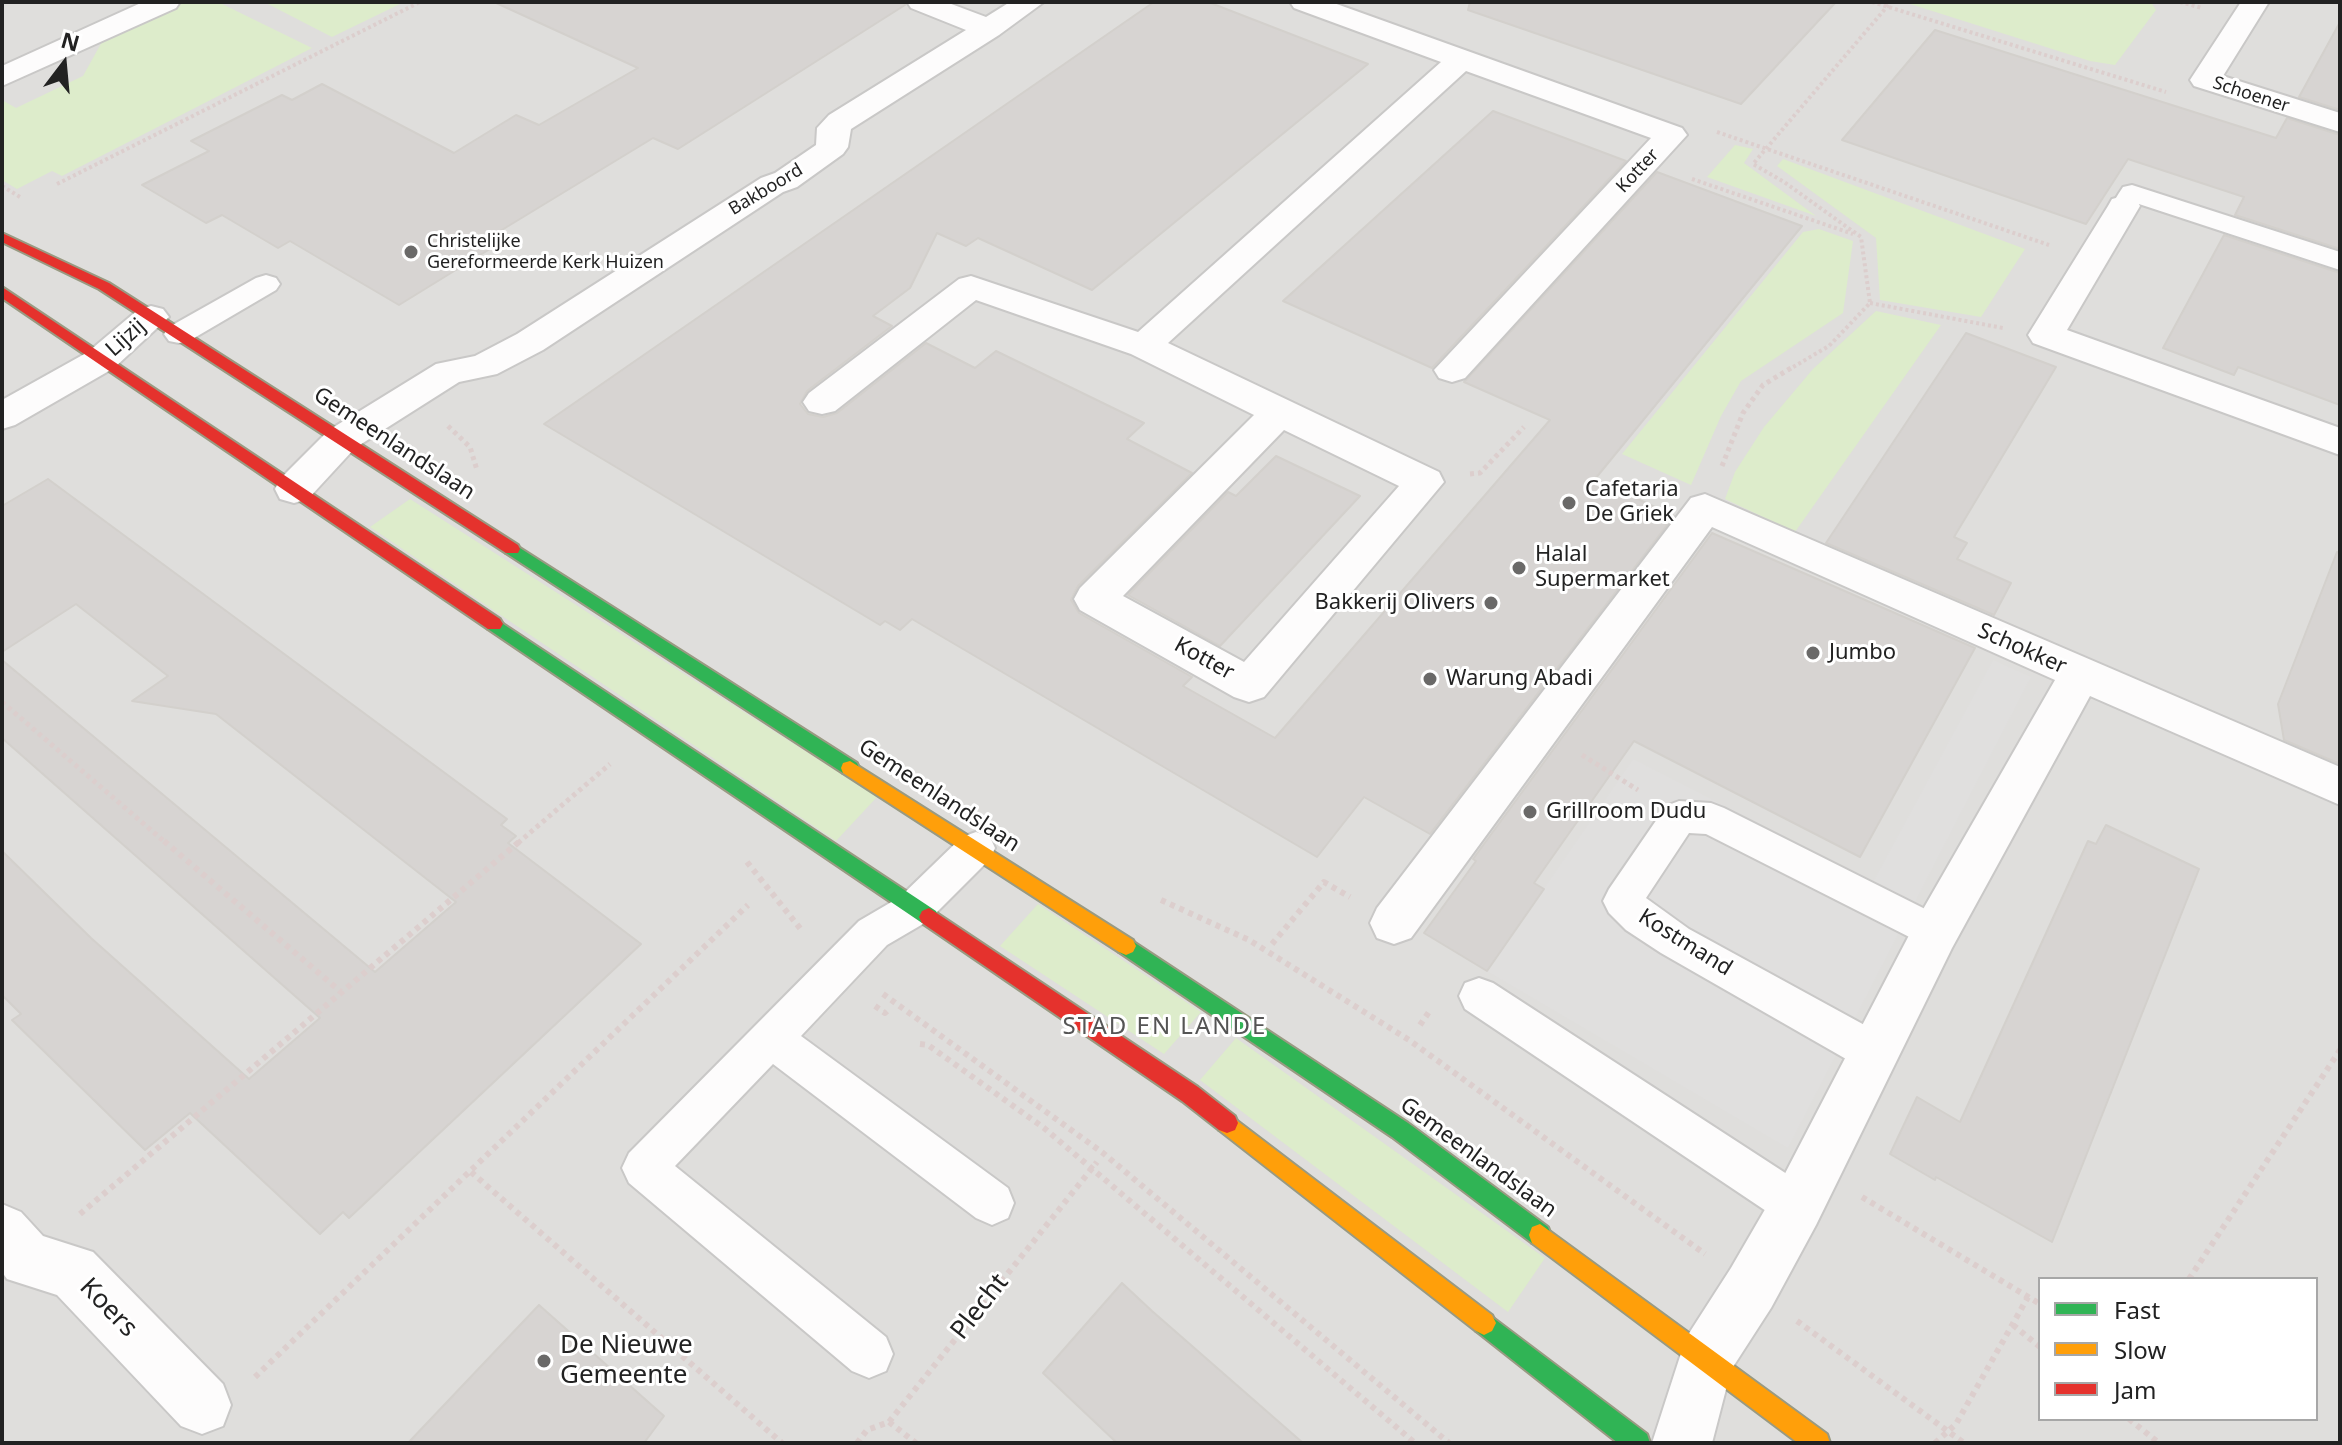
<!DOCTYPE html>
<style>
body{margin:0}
#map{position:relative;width:2342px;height:1445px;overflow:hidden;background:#f0eeeb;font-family:"Noto Sans",sans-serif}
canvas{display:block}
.frame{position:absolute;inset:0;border:4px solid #222;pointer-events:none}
.legend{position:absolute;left:2038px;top:1277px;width:280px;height:144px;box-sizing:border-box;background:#fff;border:2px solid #a7a7a7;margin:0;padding:10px 14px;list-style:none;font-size:24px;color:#222}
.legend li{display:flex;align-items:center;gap:16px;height:40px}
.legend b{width:40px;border:2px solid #a7a7a7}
.north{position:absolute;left:24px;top:24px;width:80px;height:80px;-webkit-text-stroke:6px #fff;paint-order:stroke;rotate:16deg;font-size:22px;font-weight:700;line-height:32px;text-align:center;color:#222}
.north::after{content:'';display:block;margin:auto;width:28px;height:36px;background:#222;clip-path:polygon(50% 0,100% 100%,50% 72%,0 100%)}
</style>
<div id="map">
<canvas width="2342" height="1445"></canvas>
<div class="frame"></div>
<ul class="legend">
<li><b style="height:10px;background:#30b455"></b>Fast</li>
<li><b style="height:10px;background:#ff9f0a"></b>Slow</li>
<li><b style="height:10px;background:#e5322d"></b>Jam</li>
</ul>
<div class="north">N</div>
</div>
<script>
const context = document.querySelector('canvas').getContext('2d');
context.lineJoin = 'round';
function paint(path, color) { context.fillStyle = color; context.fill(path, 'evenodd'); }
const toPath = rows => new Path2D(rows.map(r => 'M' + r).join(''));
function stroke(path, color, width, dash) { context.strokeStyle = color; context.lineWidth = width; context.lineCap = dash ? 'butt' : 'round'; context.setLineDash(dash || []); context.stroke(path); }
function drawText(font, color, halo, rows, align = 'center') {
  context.font = font + ' "Noto Sans",sans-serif'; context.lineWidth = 6; context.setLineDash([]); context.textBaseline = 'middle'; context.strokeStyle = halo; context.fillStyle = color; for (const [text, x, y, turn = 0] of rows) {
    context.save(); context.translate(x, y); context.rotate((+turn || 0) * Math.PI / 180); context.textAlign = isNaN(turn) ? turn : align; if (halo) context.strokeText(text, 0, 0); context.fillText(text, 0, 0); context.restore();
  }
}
const residential = toPath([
 [2,2,2340,2,2340,1443,2,1443],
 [2040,1279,2316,1279,2316,1419,2040,1419]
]);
const grass = toPath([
 [184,2,218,2,312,48,62,176,52,171,17,189,2,180,2,100,16,108,83,76,103,40],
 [264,2,404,2,332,37],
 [2151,2,2156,10,2115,65,2090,61,1907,3],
 [1735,145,1753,149,1744,163,1816,216,1707,177],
 [1783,159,2025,249,1981,317,1880,300,1876,238,1777,166],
 [1819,229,1853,241,1843,313,1741,381,1721,416,1691,485,1622,454,1803,232],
 [1876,311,1941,325,1795,532,1725,499,1735,472,1764,427,1813,369],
 [410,499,877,797,836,841,370,527],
 [1038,904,1201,1012,1164,1054,1000,946],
 [1236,1038,1545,1258,1508,1312,1200,1080]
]);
const parking = toPath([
 [1993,660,2031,677,1788,1148,1487,971,1633,759,1873,882]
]);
const building = toPath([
 [494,2,904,2,905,5,678,149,653,138,487,239,498,244,399,305,290,241,278,248,222,215,206,223,142,185,209,151,191,141,282,95,292,100,322,84,454,153,516,115,539,125,638,68,494,2],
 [1154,2,1208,2,1368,64,1092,290,978,238,966,246,937,233,910,288,873,316,892,326,807,391,800,404,808,414,823,417,837,413,926,343,975,368,996,351,1144,423,1127,439,1192,473,1078,586,1071,600,1079,613,1192,677,1183,686,1275,738,1550,420,1464,382,1657,172,1802,226,1595,479,1674,516,1430,834,1364,797,1317,857,912,619,900,630,885,621,880,625,544,424,1154,2],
 [1470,2,1836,2,1741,104,1468,10,1470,2],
 [2340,22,2340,110,2299,97,2340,22],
 [1935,30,2276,138,2287,118,2340,135,2340,249,2235,215,2244,197,2128,159,2086,224,1842,140,1935,30],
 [1493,111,1626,161,1432,368,1283,301,1493,111],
 [2224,235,2340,273,2340,405,2238,367,2234,375,2163,348,2224,235],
 [1966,333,2056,367,1954,537,1967,543,1957,559,2011,583,1994,615,1826,543,1966,333],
 [1276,456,1360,496,1220,646,1128,595,1228,492,1236,496,1276,456],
 [48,479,507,819,501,825,516,836,508,843,641,944,349,1218,343,1212,320,1234,190,1113,145,1150,12,1020,21,1014,2,995,2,851,91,938,249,1079,320,1018,2,738,2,660,375,972,456,902,216,714,132,701,168,676,76,604,2,652,2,506,48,479],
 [1712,533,1975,648,1860,857,1634,741,1534,883,1544,889,1487,971,1424,933,1476,861,1473,859,1712,533],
 [2337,552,2340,553,2340,764,2284,740,2278,704,2337,552],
 [2106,825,2199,869,2052,1242,1936,1177,1935,1180,1890,1154,1917,1097,1960,1122,2088,841,2096,844,2106,825],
 [1122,1283,1152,1311,1303,1443,1117,1443,1043,1373,1122,1283],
 [539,1305,664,1416,644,1443,408,1443,539,1305]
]);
const pathFar2 = toPath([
 [1872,2,2166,92],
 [2180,2,2202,8],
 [1717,132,2049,245],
 [1692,179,1853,234],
 [57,184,420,2],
 [2,186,20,197],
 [1870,303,2003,328],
 [1788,370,1829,346,1870,303,1861,237,1784,182,1753,164,1891,2]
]);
const pathFar1 = toPath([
 [448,426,470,447,477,470],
 [1722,466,1743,413,1763,385,1791,368],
 [1470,474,1480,473,1524,427],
 [2,702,166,843],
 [1582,755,1638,790],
 [518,843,610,764]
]);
const path = toPath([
 [164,841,341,992],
 [747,862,803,932],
 [1161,900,1249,940,1409,1040,1705,1254],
 [1272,944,1324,882,1350,897],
 [883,994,1103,1153,1449,1443],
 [875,1006,885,1013,889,1009],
 [1420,1025,1431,1009],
 [920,1044,928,1045,1044,1128,1415,1443],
 [471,1172,782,1443],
 [1862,1197,2040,1304],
 [80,1214,520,841],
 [2189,1279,2340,1050],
 [1797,1321,1964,1443],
 [2013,1325,2040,1347],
 [255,1377,748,905],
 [2129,1419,2159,1443],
 [889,1422,916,1443],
 [857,1443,867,1430,889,1422,1097,1162],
 [1935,1443,1956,1424,2028,1297]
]);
const lane = toPath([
 [2132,185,2340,252,2340,270,2139,204,2134,212,2114,212,2111,206,2119,193,2123,187,2132,185],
 [266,275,276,278,280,284,276,290,189,341,179,343,169,341,164,334,169,327,256,278,266,275],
 [1679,801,1711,803,1724,808,1949,921,1955,933,1949,945,1935,950,1706,834,1689,833,1646,898,1689,929,1890,1039,1896,1053,1890,1067,1875,1072,1860,1067,1661,953,1626,930,1609,913,1603,901,1609,889,1666,806,1679,801],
 [976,832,990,837,995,848,990,859,928,921,887,945,801,1036,1008,1188,1014,1203,1008,1218,992,1225,976,1218,773,1064,675,1166,886,1337,893,1354,886,1371,869,1378,852,1371,629,1183,622,1168,629,1153,859,921,900,897,962,837,976,832],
 [1479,978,1493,983,1813,1191,1819,1206,1813,1221,1797,1228,1781,1221,1465,1009,1459,996,1465,983,1479,978]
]);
const street = toPath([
 [143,2,180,2,176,8,2,86,2,66,143,2],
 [907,2,946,2,986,17,1010,2,1044,2,999,35,851,129,848,147,843,154,797,187,783,192,543,350,497,374,459,382,355,448,308,499,294,503,280,499,275,489,280,479,329,430,436,364,475,356,517,334,761,178,775,173,816,145,817,128,829,115,966,30,911,8,907,2],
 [1290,2,1331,2,1682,128,1687,135,1465,378,1452,382,1439,378,1434,370,1651,138,1466,71,1168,343,1439,472,1444,482,1264,697,1249,702,1234,697,1080,610,1074,599,1080,588,1254,415,1131,354,976,300,835,411,822,414,809,411,803,402,809,393,959,279,971,276,1138,332,1441,62,1294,8,1290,2],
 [1284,430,1399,486,1244,662,1123,596,1284,430],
 [2241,2,2269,2,2223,76,2340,113,2340,132,2194,86,2190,80,2241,2],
 [2124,196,2136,199,2140,206,2067,330,2340,428,2340,455,2033,343,2028,335,2108,206,2112,199,2124,196],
 [151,306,163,309,169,317,114,368,15,425,2,429,2,400,88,352,139,309,151,306],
 [1705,494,2340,767,2340,805,2090,696,1952,948,1816,1225,1771,1308,1731,1370,1712,1443,1652,1443,1686,1338,1731,1268,1778,1187,1918,918,2055,680,1712,527,1411,938,1394,944,1377,938,1370,923,1377,908,1691,498,1705,494],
 [2,1204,21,1212,43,1236,93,1252,223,1384,231,1405,223,1426,202,1434,181,1426,57,1295,7,1279,2,1272,2,1204]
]);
const fast = toPath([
 [512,543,857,763,859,768,857,773,843,773,506,553,504,549,506,545,512,543],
 [494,618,936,911,939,917,936,923,929,926,922,923,488,629,485,624,488,619,494,618],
 [1126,937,1408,1123,1548,1227,1551,1235,1548,1243,1540,1246,1532,1243,1392,1137,1119,952,1116,946,1119,940,1126,937],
 [1484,1311,1647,1434,1650,1443,1618,1443,1476,1331,1472,1323,1476,1315,1484,1311]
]);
const slow = toPath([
 [850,761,1133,940,1136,946,1133,952,1126,955,1119,952,843,773,841,768,843,763,850,761],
 [1227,1113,1492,1315,1496,1323,1492,1331,1484,1335,1476,1331,1219,1130,1216,1123,1219,1116,1227,1113],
 [1540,1224,1827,1434,1830,1443,1798,1443,1532,1243,1529,1235,1532,1227,1540,1224]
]);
const jam = toPath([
 [2,233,109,283,518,545,520,549,518,553,506,553,99,289,2,242,2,233],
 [2,287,500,619,503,624,500,629,488,629,2,298,2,287],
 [929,908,1198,1087,1235,1116,1238,1123,1235,1130,1227,1133,1219,1130,1182,1101,922,923,919,917,922,911,929,908]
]);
const markers = [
 [411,252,8,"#6a6968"],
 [1569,503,8,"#6a6968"],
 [1519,568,8,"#6a6968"],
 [1491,603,8,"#6a6968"],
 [1813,653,8,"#6a6968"],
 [1430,679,8,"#6a6968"],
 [1530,812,8,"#6a6968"],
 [544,1361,8,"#6a6968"]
];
const farStreetnames = [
 ["Schoener",2251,95,18],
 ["Kotter",1638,171,-47],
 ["Bakboord",766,190,-31]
];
const farPoinames = [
 ["Christelijke",427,242],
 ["Gereformeerde Kerk Huizen",427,263]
];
const streetNames = [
 ["Lijzij",126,338,-42],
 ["Gemeenlandslaan",394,444,33],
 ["Schokker",2022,649,24],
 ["Kotter",1204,659,29],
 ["Gemeenlandslaan",939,796,33],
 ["Kostmand",1685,943,32],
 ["Gemeenlandslaan",1478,1158,36]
];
const poiNames = [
 ["Cafetaria",1585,490],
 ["De Griek",1585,515],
 ["Halal",1535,555],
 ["Supermarket",1535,580],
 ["Bakkerij Olivers",1475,603,"right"],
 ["Jumbo",1829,653],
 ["Warung Abadi",1446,679],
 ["Grillroom Dudu",1546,812]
];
const neighbourhoodNames = [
 ["STAD EN LANDE",1165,1027]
];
const nearStreetnames = [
 ["Plecht",980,1307,-52],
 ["Koers",108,1308,46]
];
const nearPoinames = [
 ["De Nieuwe",560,1346],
 ["Gemeente",560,1376]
];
paint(residential, '#dfdedc');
paint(grass, '#ddeccb');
paint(parking, '#e0dfde');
paint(building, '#d7d4d2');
stroke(building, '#d3d0cc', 2);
stroke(lane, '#c9c8c7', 4);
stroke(street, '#c9c8c7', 4);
stroke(fast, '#999a82', 4);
stroke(slow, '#999a82', 4);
stroke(jam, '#999a82', 4);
stroke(pathFar2, '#dccecd', 4, [3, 3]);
stroke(pathFar1, '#dccecd', 5, [4, 4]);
stroke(path, '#dccecd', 6, [5, 5]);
paint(lane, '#fdfcfc');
paint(street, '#fdfcfc');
paint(fast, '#30b455');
paint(slow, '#ff9f0a');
paint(jam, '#e5322d');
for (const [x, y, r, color] of markers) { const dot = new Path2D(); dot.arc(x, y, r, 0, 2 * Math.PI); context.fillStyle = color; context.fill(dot); stroke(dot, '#fff', 3); }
drawText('18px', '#222', '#fff', farStreetnames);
drawText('18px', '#222', '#fff', farPoinames, 'left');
drawText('22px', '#222', '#fff', streetNames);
drawText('22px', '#222', '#fff', poiNames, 'left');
context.letterSpacing = '2px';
drawText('24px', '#555', '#fff', neighbourhoodNames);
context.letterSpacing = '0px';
drawText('26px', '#222', '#fff', nearStreetnames);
drawText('26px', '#222', '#fff', nearPoinames, 'left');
</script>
